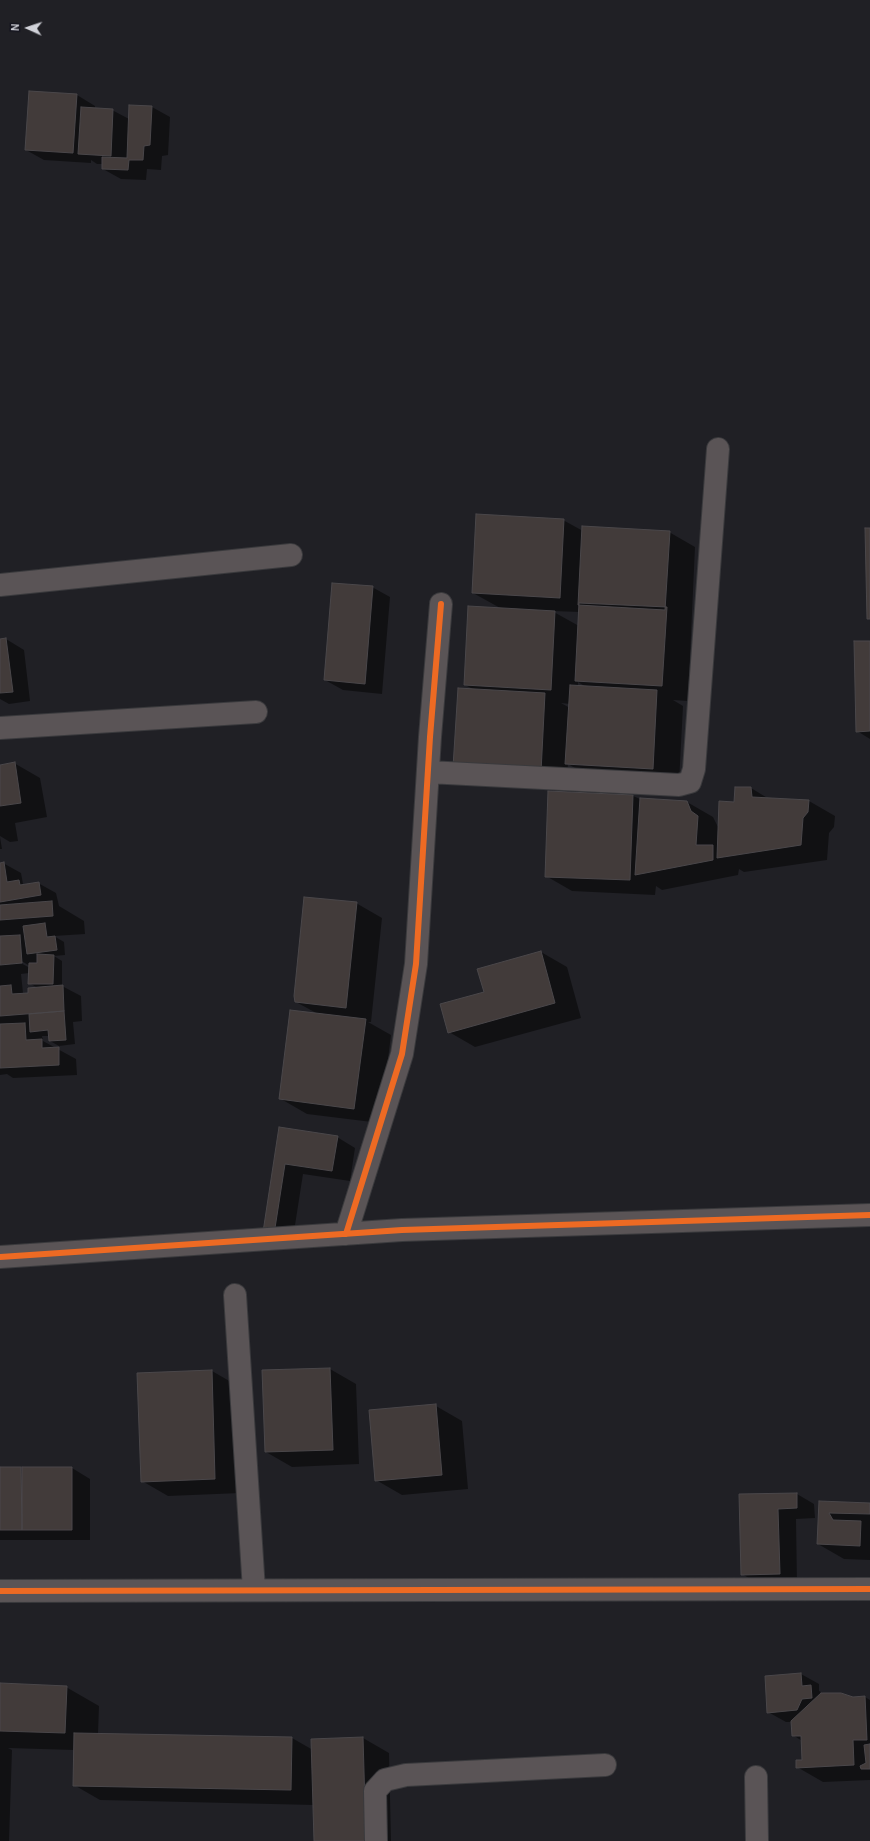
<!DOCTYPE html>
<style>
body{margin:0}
#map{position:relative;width:870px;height:1841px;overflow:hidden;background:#202025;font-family:Karla,sans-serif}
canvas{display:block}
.north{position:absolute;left:8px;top:8px;width:40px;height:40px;-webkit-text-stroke:3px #14141e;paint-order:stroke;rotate:273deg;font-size:11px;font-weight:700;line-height:16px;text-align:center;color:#d1d2d9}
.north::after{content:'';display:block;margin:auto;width:14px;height:18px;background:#d1d2d9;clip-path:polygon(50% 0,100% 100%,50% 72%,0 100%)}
</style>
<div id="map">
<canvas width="870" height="1841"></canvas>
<div class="north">N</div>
</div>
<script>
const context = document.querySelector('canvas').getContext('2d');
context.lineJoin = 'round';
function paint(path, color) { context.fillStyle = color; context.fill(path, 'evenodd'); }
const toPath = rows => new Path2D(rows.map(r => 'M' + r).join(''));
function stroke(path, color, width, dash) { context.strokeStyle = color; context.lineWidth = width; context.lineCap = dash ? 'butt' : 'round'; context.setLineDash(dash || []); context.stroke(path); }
const shadow = toPath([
 [30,92,77,95,95,106,95,109,112,110,129,119,152,107,170,117,168,155,162,156,161,170,147,169,146,180,121,179,103,169,103,164,97,164,91,160,91,163,44,160,26,150],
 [563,520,583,531,669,532,695,547,688,701,673,700,683,706,679,783,592,778,568,764,566,786,480,781,475,690,465,685,502,609,473,593],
 [552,611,580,612,579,626],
 [578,682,586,687,578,686],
 [561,703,570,704,570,708],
 [372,587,390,597,382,694,343,690,325,680],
 [6,639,24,650,30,701,9,704,0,699,0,640],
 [870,642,870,739,857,731],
 [14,763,40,778,47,817,15,823,18,841,10,842,0,836,0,766],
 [751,788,769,799,809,801,835,816,834,827,829,833,827,860,744,872,739,869,738,875,662,890,656,886,655,895,572,891,546,876,633,796,640,799,687,802,713,817,719,829,735,803],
 [0,837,2,849,0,849],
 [3,863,21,873,23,884,26,885,38,883,56,893,59,906,84,921,85,934,54,936,64,942,65,955,54,956,62,961,62,986,81,996,82,1021,73,1022,75,1044,59,1046,50,1041,50,1036,42,1036,43,1041,76,1059,77,1075,13,1078,7,1074,0,1075,0,864],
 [18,959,30,966,30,968,17,961],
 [29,973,29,983,38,988,29,994,23,993,21,974],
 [356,903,382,918,371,1022,368,1022,391,1035,380,1123,307,1114,281,1099,318,1014,296,1002],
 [541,952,567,967,581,1018,475,1047,449,1032,485,993],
 [279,1129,337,1137,355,1148,350,1181,303,1174,293,1238,264,1231],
 [330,1369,356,1384,359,1464,292,1467,266,1452,263,1371],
 [212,1371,238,1386,241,1493,168,1496,142,1481],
 [436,1406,462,1421,468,1489,402,1495,376,1480],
 [72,1468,90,1479,90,1540,0,1540,0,1470],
 [797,1494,814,1504,815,1518,796,1519,797,1584,759,1584,742,1574,740,1495],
 [819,1502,870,1504,870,1560,844,1559,818,1544],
 [801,1674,819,1684,819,1691,825,1694,853,1698,865,1697,870,1700,870,1780,823,1782,797,1767,803,1761,802,1741,793,1735,792,1722,786,1722,768,1712],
 [0,1684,66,1687,99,1706,98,1734,292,1738,313,1750,363,1738,389,1753,391,1841,315,1841,314,1805,100,1800,74,1785,74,1750,8,1748,12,1750,9,1841,0,1841]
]);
const building = toPath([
 [29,91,77,94,73,153,25,150,29,91],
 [129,105,152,106,150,145,144,146,143,160,129,160,128,170,102,169,102,157,127,158,129,105],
 [81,107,113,109,111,156,78,154,81,107],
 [476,514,564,519,560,598,472,593,476,514],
 [582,526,670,531,665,610,578,605,582,526],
 [865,528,870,528,870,619,867,619,865,528],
 [332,583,373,586,365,684,324,680,332,583],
 [579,603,667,607,662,686,575,681,579,603],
 [468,606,555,611,551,690,464,685,468,606],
 [6,638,13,692,0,693,0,639,6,638],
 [854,641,870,641,870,731,856,732,854,641],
 [570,685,657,690,653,769,565,764,570,685],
 [458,688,545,693,541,772,453,767,458,688],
 [15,762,21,803,0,806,0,765,15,762],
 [735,787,751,787,752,797,809,800,808,812,803,818,801,845,717,858,719,801,734,802,735,787],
 [548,791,633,795,630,880,545,877,548,791],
 [640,798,687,801,691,811,698,816,696,845,713,845,713,860,635,875,640,798],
 [4,862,7,882,19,880,20,885,39,882,41,895,0,902,0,863,4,862],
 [304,897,357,902,346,1008,295,1002,294,996,304,897],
 [52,901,53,916,0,920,0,905,52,901],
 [45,923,47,937,55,936,57,950,27,954,23,926,45,923],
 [20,935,22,963,0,965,0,936,20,935],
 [541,951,555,1003,448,1033,440,1004,484,992,477,969,541,951],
 [37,954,54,955,53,984,28,984,29,963,37,963,37,954],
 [11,985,12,994,28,993,28,988,63,985,64,1011,0,1016,0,986,11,985],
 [290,1010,366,1019,354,1109,279,1099,290,1010],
 [64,1011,66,1040,49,1041,48,1030,30,1032,29,1014,64,1011],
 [25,1023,26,1040,42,1039,42,1048,59,1047,59,1065,0,1068,0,1024,25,1023],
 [279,1127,338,1136,332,1171,285,1164,275,1228,263,1232,279,1127],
 [330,1368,333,1450,265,1452,262,1370,330,1368],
 [212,1370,215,1479,141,1482,137,1373,212,1370],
 [436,1404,442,1475,375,1481,369,1410,436,1404],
 [0,1467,21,1467,22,1530,0,1530,0,1467],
 [22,1467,72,1467,72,1530,22,1530,22,1467],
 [797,1493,797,1508,778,1509,780,1574,741,1575,739,1494,797,1493],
 [819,1501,870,1503,870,1514,829,1513,833,1520,861,1521,860,1546,817,1544,819,1501],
 [801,1673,802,1686,811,1685,812,1698,802,1699,797,1710,767,1713,765,1676,801,1673],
 [0,1683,67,1686,65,1733,0,1731,0,1683],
 [821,1693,841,1693,853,1697,865,1696,867,1740,853,1740,854,1765,796,1768,796,1760,802,1760,801,1736,792,1736,791,1721,821,1693],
 [74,1733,292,1737,291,1790,73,1786,74,1733],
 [363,1737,366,1841,314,1841,311,1739,363,1737],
 [870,1744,870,1769,861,1769,860,1766,866,1763,864,1745,870,1744]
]);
const minor = toPath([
 [0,585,291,555],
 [0,728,256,712],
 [428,772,679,785,690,782,694,769,718,449],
 [346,1234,402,1054,416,964,430,737,441,604],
 [0,1257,402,1230,870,1215],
 [235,1295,254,1590],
 [0,1591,870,1589],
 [756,1777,757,1841],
 [376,1841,375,1791,385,1780,406,1775,605,1765]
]);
const cycleway = toPath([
 [346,1234,402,1054,416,964,430,737,441,604],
 [0,1257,402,1230,870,1215],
 [0,1591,870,1589]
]);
paint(shadow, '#0007');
paint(building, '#423b3a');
stroke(building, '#4a474a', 1);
stroke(minor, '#3a3a3d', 24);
stroke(minor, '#5a5456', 22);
stroke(cycleway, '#ed6a23', 6);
</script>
